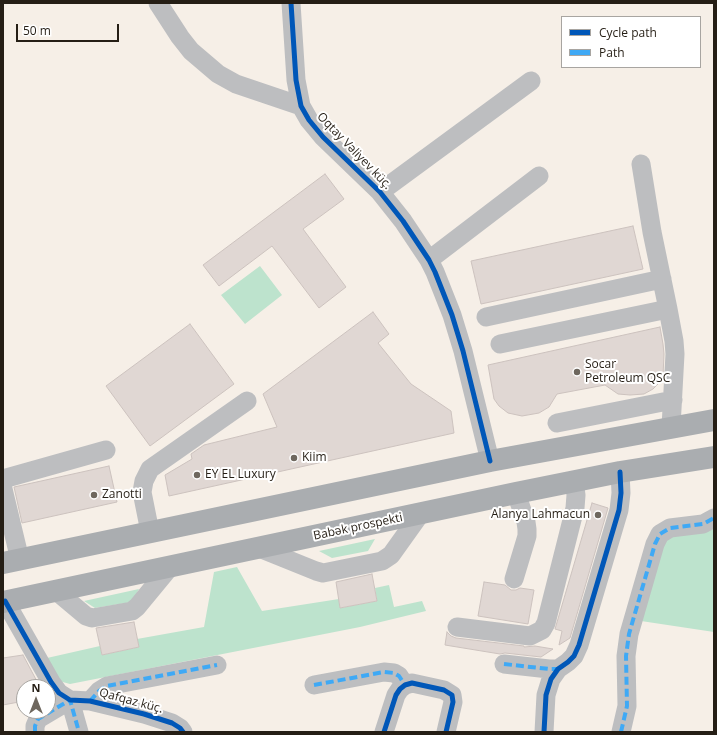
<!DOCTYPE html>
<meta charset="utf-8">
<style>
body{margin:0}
#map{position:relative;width:717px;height:735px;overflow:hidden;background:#f6efe7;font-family:"Open Sans",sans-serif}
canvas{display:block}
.frame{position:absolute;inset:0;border:4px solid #251e15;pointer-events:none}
.legend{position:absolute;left:561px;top:16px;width:140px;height:52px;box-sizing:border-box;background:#fff;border:1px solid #a8a5a1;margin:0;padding:5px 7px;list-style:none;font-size:12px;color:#251e15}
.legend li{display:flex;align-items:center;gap:8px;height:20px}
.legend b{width:20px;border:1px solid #a8a5a1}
.north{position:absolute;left:16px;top:679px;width:40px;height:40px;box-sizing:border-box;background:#fff;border:1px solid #a8a5a1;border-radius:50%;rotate:0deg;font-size:11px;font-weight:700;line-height:16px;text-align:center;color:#251e15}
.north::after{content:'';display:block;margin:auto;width:14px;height:18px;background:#6e675e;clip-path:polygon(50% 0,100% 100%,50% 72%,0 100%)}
.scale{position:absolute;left:16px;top:24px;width:103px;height:18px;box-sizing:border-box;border:2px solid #251e15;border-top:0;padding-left:5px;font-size:12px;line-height:14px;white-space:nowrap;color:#251e15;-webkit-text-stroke:3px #fff;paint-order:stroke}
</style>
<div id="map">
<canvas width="717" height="735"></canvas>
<div class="frame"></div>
<ul class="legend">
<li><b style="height:5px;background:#0057b8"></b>Cycle path</li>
<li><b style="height:5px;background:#3fa9f5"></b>Path</li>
</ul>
<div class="north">N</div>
<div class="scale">50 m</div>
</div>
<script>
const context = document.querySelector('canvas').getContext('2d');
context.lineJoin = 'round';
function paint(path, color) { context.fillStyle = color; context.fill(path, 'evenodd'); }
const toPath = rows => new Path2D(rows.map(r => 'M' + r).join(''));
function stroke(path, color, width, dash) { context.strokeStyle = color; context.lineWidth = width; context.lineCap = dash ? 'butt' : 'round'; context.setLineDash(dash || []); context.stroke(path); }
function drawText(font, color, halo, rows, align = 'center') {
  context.font = font + ' "Open Sans",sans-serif'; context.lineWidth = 4; context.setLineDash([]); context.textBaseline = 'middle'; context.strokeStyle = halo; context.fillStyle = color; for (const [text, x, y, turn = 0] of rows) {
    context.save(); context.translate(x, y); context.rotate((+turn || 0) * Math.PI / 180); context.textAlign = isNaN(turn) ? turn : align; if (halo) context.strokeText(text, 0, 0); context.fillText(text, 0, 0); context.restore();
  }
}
const green = toPath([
 [260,266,282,295,245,324,221,295],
 [714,529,714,632,641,621,662,545,671,536],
 [375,539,368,551,332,558,319,551],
 [237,567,262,611,339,599,340,608,377,601,375,588,389,585,394,607,422,601,426,611,360,627,70,684,59,681,47,658,100,646,102,655,139,647,137,639,204,627,214,572],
 [139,589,132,602,95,608,84,601]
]);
const building = toPath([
 [325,174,344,199,303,229,346,287,319,308,272,246,219,286,203,265,325,174],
 [633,226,643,269,481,304,471,261,633,226],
 [373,312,389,334,378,343,411,384,451,411,454,433,169,496,165,475,192,459,191,454,204,445,277,427,263,394,373,312],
 [190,324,234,384,150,446,106,386,190,324],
 [660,327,663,344,664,354,663,376,662,380,653,389,644,394,630,395,618,394,605,385,557,394,549,407,539,413,522,416,508,413,499,406,494,399,488,365,660,327],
 [109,466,117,502,22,523,14,487,109,466],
 [592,503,608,508,570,638,559,645,562,631,555,629,592,503],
 [372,574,377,601,340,608,336,582,372,574],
 [484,582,505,585,511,590,516,590,520,588,534,590,528,624,478,616,484,582],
 [134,622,139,647,102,655,96,628,134,622],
 [447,632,451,636,456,638,524,646,524,647,535,646,553,649,541,657,505,653,500,654,445,645,447,632],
 [23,655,40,687,24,687,24,701,3,705,3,658,23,655]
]);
const minor = toPath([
 [158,3,180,37,191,51,218,74,236,84,301,106],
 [291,3,296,80,301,106,309,120,323,137,380,192,403,221,429,260,435,272,452,315,463,351,490,461],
 [641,164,652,232,668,309],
 [380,192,531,81],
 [429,260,539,176],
 [486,317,662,279],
 [500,344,668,309,674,341,675,354,671,427],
 [557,423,673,400],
 [3,479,106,450],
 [3,489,20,560],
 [150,532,142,492,144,481,150,469,247,401],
 [259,548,316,571,323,573,382,561,391,555,421,513],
 [514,579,527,536,527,529,526,522,516,493],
 [55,590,86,616,92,618,132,611,137,607,170,567],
 [5,601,51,682,59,693,70,700,90,701,144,714,172,723,180,728,183,732],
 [457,627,530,636,542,630,546,623,575,508,576,495,574,481],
 [504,664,549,669,558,669],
 [314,685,384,672,394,673,399,676,405,685],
 [90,701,99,691,107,686,217,665],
 [35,732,35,726,38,719,70,700,79,732],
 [384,732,396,695,400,689,405,685,412,683,444,690,452,695,453,702,446,732],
 [544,732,546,695,551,679,558,669,568,662,574,656,579,645,619,510,621,493,620,472],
 [621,732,627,706,626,656,629,634,655,544,660,534,670,528,703,524,714,518]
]);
const major = toPath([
 [3,563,490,461,714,420],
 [3,602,516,493,620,472,714,457]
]);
const quiet = toPath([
 [504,664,549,669,558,669],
 [314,685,384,672,394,673,399,676,405,685],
 [90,701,99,691,107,686,217,665],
 [35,732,35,726,38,719,70,700,79,732],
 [621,732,627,706,626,656,629,634,655,544,660,534,670,528,703,524,714,518]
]);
const cycleway = toPath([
 [291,3,296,80,301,106,309,120,323,137,380,192,403,221,429,260,435,272,452,315,463,351,490,461],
 [5,601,51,682,59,693,70,700,90,701,144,714,172,723,180,728,183,732],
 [384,732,396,695,400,689,405,685,412,683,444,690,452,695,453,702,446,732],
 [544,732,546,695,551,679,558,669,568,662,574,656,579,645,619,510,621,493,620,472]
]);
const markers = [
 [577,372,4,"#6e675e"],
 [294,458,4,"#6e675e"],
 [197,475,4,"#6e675e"],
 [94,495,4,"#6e675e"],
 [598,515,4,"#6e675e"]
];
const streetNames = [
 ["Oqtay Vəliyev küç.",354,151,46],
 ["Babək prospekti",358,527,-12],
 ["Qafqaz küç.",131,701,15]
];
const poiNames = [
 ["Socar",585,365],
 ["Petroleum QSC",585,379],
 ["Kiim",302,458],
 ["EY EL Luxury",205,475],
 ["Zanotti",102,495],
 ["Alanya Lahmacun",590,515,"right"]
];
paint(green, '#bde3cd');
paint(building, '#e0d7d3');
stroke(building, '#ccc2be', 1);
stroke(minor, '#bdbec0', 19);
stroke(major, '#aaadb0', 22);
stroke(quiet, '#3fa9f5', 4, [8, 4]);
stroke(cycleway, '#0057b8', 5);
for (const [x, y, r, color] of markers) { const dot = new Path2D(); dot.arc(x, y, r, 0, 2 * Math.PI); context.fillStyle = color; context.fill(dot); stroke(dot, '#fff', 1.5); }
drawText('12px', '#251e15', '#fff', streetNames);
drawText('12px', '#251e15', '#fff', poiNames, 'left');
</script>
